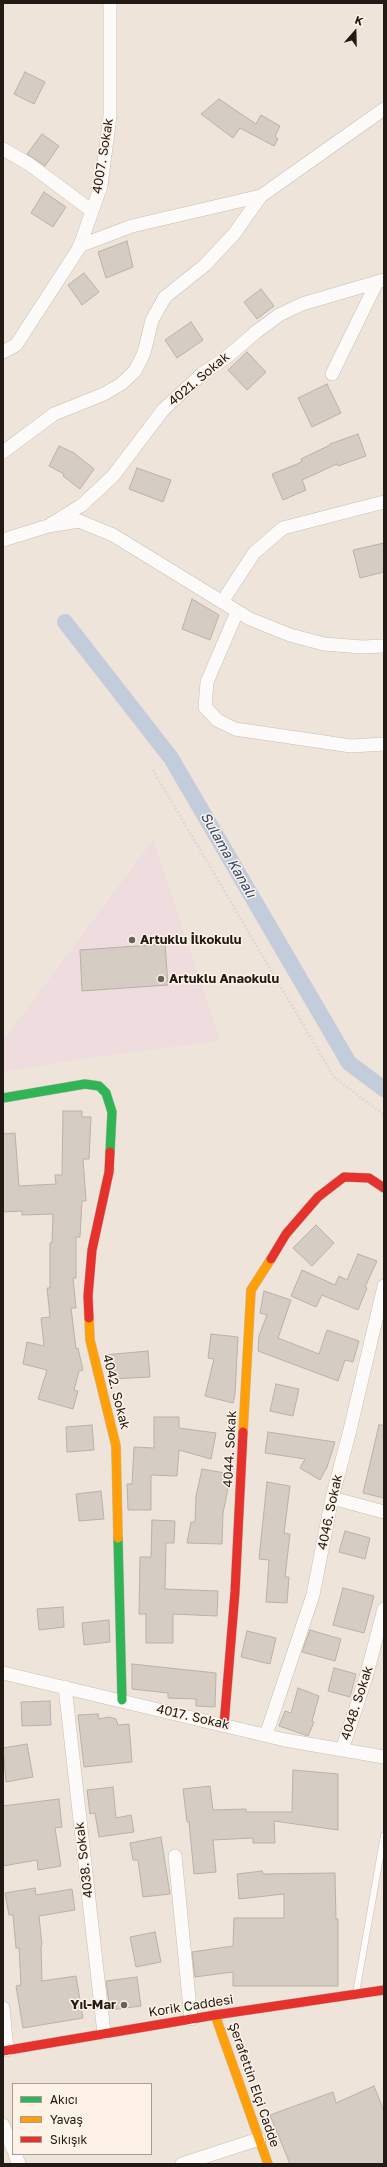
<!DOCTYPE html>
<meta charset="utf-8">
<style>
body{margin:0}
#map{position:relative;width:387px;height:2167px;overflow:hidden;background:#efe4d9;font-family:"Golos Text",sans-serif}
canvas{display:block}
.frame{position:absolute;inset:0;border:4px solid #221b15;pointer-events:none}
.legend{position:absolute;left:12px;top:2083px;width:140px;height:72px;box-sizing:border-box;background:#fef2e7;border:1px solid #a69c93;margin:0;padding:5px 7px;list-style:none;font-size:12px;color:#221b15}
.legend li{display:flex;align-items:center;gap:8px;height:20px}
.legend b{width:20px;border:1px solid #a69c93}
.north{position:absolute;left:335px;top:12px;width:40px;height:40px;-webkit-text-stroke:3px #fef2e7;paint-order:stroke;rotate:20deg;font-size:11px;font-weight:700;line-height:16px;text-align:center;color:#221b15}
.north::after{content:'';display:block;margin:auto;width:14px;height:18px;background:#221b15;clip-path:polygon(50% 0,100% 100%,50% 72%,0 100%)}
</style>
<div id="map">
<canvas width="387" height="2167"></canvas>
<div class="frame"></div>
<ul class="legend">
<li><b style="height:5px;background:#30b455"></b>Akıcı</li>
<li><b style="height:5px;background:#ff9f0a"></b>Yavaş</li>
<li><b style="height:5px;background:#e5322d"></b>Sıkışık</li>
</ul>
<div class="north">K</div>
</div>
<script>
const context = document.querySelector('canvas').getContext('2d');
context.lineJoin = 'round';
function paint(path, color) { context.fillStyle = color; context.fill(path, 'evenodd'); }
const toPath = rows => new Path2D(rows.map(r => 'M' + r).join(''));
function stroke(path, color, width, dash) { context.strokeStyle = color; context.lineWidth = width; context.lineCap = dash ? 'butt' : 'round'; context.setLineDash(dash || []); context.stroke(path); }
function drawText(font, color, halo, rows, align = 'center') {
  context.font = font + ' "Golos Text",sans-serif'; context.lineWidth = 3; context.setLineDash([]); context.textBaseline = 'middle'; context.strokeStyle = halo; context.fillStyle = color; for (const [text, x, y, turn = 0] of rows) {
    context.save(); context.translate(x, y); context.rotate((+turn || 0) * Math.PI / 180); context.textAlign = isNaN(turn) ? turn : align; if (halo) context.strokeText(text, 0, 0); context.fillText(text, 0, 0); context.restore();
  }
}
const education = toPath([
 [153,840,220,1041,88,1058,3,1072,3,1041]
]);
const canal = toPath([
 [65,622,171,758,349,1063,384,1089]
]);
const building = toPath([
 [25,72,45,82,34,104,14,94,25,72],
 [219,99,256,124,261,115,280,126,275,136,278,139,274,146,240,128,233,138,201,114,219,99],
 [42,134,59,146,45,166,27,154,42,134],
 [44,192,66,207,53,227,31,213,44,192],
 [127,241,133,267,106,278,98,252,127,241],
 [84,273,99,292,82,305,68,285,84,273],
 [261,289,274,306,257,319,244,302,261,289],
 [191,322,203,340,177,358,165,340,191,322],
 [247,352,266,372,247,390,228,370,247,352],
 [327,384,341,413,312,427,298,398,327,384],
 [358,434,366,456,338,466,337,464,302,480,306,490,283,500,272,474,302,462,301,459,330,445,330,444,358,434],
 [59,446,74,453,94,469,80,489,63,476,64,474,49,466,59,446],
 [137,468,171,480,163,502,129,489,137,468],
 [384,543,384,572,360,578,353,550,384,543],
 [192,599,219,615,210,640,182,629,192,599],
 [165,944,168,985,82,991,80,950,165,944],
 [63,1111,82,1111,82,1117,91,1117,89,1159,83,1159,86,1201,82,1201,80,1237,76,1237,76,1278,73,1278,76,1308,71,1308,76,1349,78,1348,83,1370,79,1371,74,1390,78,1391,73,1409,38,1399,47,1370,23,1364,27,1342,44,1346,41,1318,50,1317,47,1288,50,1288,50,1243,52,1243,53,1214,22,1215,22,1211,3,1212,3,1134,15,1133,19,1186,56,1184,55,1175,62,1175,63,1111],
 [316,1225,334,1243,312,1266,293,1248,316,1225],
 [358,1254,377,1261,365,1287,367,1288,358,1310,322,1295,316,1307,291,1296,302,1270,335,1285,339,1276,347,1280,358,1254],
 [264,1291,291,1300,278,1338,319,1354,327,1330,359,1341,353,1362,345,1360,338,1381,258,1351,259,1336,267,1315,260,1313,264,1291],
 [211,1334,238,1337,235,1394,233,1403,205,1396,214,1359,208,1358,211,1334],
 [148,1351,150,1377,110,1379,104,1355,148,1351],
 [276,1384,299,1389,293,1416,270,1411,276,1384],
 [154,1417,179,1417,179,1428,216,1433,211,1459,179,1450,177,1476,151,1475,151,1510,128,1510,127,1484,132,1484,134,1447,154,1448,154,1417],
 [92,1425,94,1450,67,1452,66,1427,92,1425],
 [379,1425,384,1425,384,1498,363,1493,379,1425],
 [268,1432,335,1442,327,1467,320,1480,300,1468,305,1459,265,1453,268,1432],
 [202,1469,231,1474,223,1513,222,1544,187,1543,191,1522,195,1522,196,1496,202,1469],
 [267,1482,290,1486,284,1533,290,1534,285,1577,289,1577,287,1603,266,1602,269,1560,259,1559,267,1482],
 [101,1491,104,1519,79,1521,76,1494,101,1491],
 [152,1520,175,1521,174,1543,166,1543,165,1589,218,1591,217,1616,173,1614,173,1643,146,1643,146,1614,139,1614,140,1557,151,1557,152,1520],
 [345,1531,370,1538,365,1559,339,1552,345,1531],
 [343,1588,374,1596,364,1633,333,1625,343,1588],
 [63,1607,64,1627,39,1630,37,1609,63,1607],
 [109,1620,110,1642,84,1645,82,1623,109,1620],
 [310,1630,341,1639,335,1661,302,1652,310,1630],
 [247,1631,276,1638,270,1664,241,1657,247,1631],
 [132,1664,216,1673,215,1707,196,1706,196,1699,168,1698,168,1693,132,1689,132,1664],
 [334,1668,356,1674,350,1697,328,1691,334,1668],
 [298,1688,319,1696,312,1721,314,1722,308,1736,279,1726,285,1711,291,1713,298,1688],
 [50,1701,51,1725,22,1726,21,1702,50,1701],
 [98,1714,99,1719,109,1717,116,1719,118,1725,129,1724,132,1762,84,1767,78,1715,98,1714],
 [27,1744,33,1777,6,1782,3,1748,27,1744],
 [293,1770,338,1774,338,1830,274,1821,275,1843,253,1843,253,1838,213,1840,216,1872,194,1874,189,1822,187,1822,183,1789,210,1786,213,1810,246,1809,246,1812,292,1812,293,1770],
 [113,1787,116,1818,131,1815,134,1832,99,1837,95,1813,90,1814,87,1790,113,1787],
 [59,1799,62,1827,55,1828,61,1866,38,1870,37,1860,3,1866,3,1806,59,1799],
 [161,1837,170,1894,143,1897,138,1860,133,1860,130,1843,161,1837],
 [262,1871,263,1874,335,1873,336,1919,338,1919,338,1986,233,1986,233,1972,195,1977,192,1952,233,1946,234,1918,284,1918,284,1894,239,1899,237,1874,262,1871],
 [35,1888,36,1895,72,1889,75,1910,39,1916,42,1945,41,1946,42,1981,76,1976,83,2018,23,2028,16,1986,21,1985,19,1948,16,1948,13,1915,9,1915,5,1893,35,1888],
 [155,1932,161,1962,136,1967,130,1937,155,1932],
 [137,1977,141,2006,110,2010,106,1981,137,1977],
 [374,2086,384,2111,384,2164,290,2164,270,2115,333,2092,336,2103,374,2086]
]);
const path = toPath([
 [153,770,334,1077,384,1115]
]);
const lane = toPath([
 [356,1993,384,1835]
]);
const street = toPath([
 [3,149,29,164,92,211],
 [79,246,132,226,261,196,384,109],
 [3,352,16,345,79,248,101,186,110,116,110,3],
 [332,374,377,282],
 [3,452,54,414,104,394,121,384,135,371,144,353,152,320,165,297,205,265,234,234,261,196],
 [48,526,82,505,113,476,163,410,202,374,227,357,256,332,279,315,302,304,384,280],
 [3,540,48,526,79,521,113,535,250,619,290,635,324,644,362,647,384,646],
 [222,602,254,553,283,528,384,502],
 [237,612,207,682,205,707,217,720,235,729,351,746,384,744],
 [332,1498,384,1512],
 [3,1673,285,1740,384,1757],
 [65,1687,104,2033],
 [266,1735,313,1595,332,1498,349,1434,384,1286],
 [342,1750,366,1677,384,1609],
 [175,1856,191,2019],
 [3,2008,7,2050],
 [3,2125,13,2149],
 [15,2154,19,2164],
 [182,2164,259,2139]
]);
const fast = toPath([
 [3,1098,85,1084,99,1086,106,1093,112,1112,110,1152],
 [118,1538,122,1700]
]);
const slow = toPath([
 [89,1318,90,1340,116,1446,118,1538],
 [243,1432,251,1290,271,1259],
 [215,2015,268,2164]
]);
const jam = toPath([
 [271,1259,286,1234,318,1197,344,1177,369,1178,384,1188],
 [89,1318,88,1296,92,1250,109,1172,110,1152],
 [224,1725,235,1592,243,1432],
 [3,2051,215,2015,384,1990]
]);
const markers = [
 [132,940,4,"#6a615a"],
 [161,979,4,"#6a615a"],
 [124,2005,4,"#6a615a"]
];
const streetNames = [
 ["4007. Sokak",103,156,-81],
 ["4021. Sokak",199,379,-40],
 ["4042. Sokak",116,1392,76],
 ["4044. Sokak",230,1449,-87],
 ["4046. Sokak",330,1512,-78],
 ["4048. Sokak",357,1703,-72],
 ["4017. Sokak",193,1717,13],
 ["4038. Sokak",84,1860,-97],
 ["Korik Caddesi",191,2006,-9],
 ["Şerafettin Elçi Cadde",254,2085,71]
];
const poiNames = [
 ["Artuklu İlkokulu",140,940],
 ["Artuklu Anaokulu",169,979],
 ["Yıl-Mar",116,2005,"right"]
];
const waterNames = [
 ["Sulama Kanalı",228,855,60]
];
paint(education, '#eedcde');
stroke(canal, '#c2ccda', 16);
paint(building, '#d5ccc3');
stroke(building, '#b9b1a9', 1);
stroke(lane, '#c6beb5', 7);
stroke(street, '#c6beb5', 14);
stroke(fast, '#c6beb5', 10);
stroke(slow, '#c6beb5', 10);
stroke(jam, '#c6beb5', 10);
stroke(path, '#dbd8d6', 2.5, [2, 2]);
stroke(lane, '#fdfbf9', 6);
stroke(street, '#fdfbf9', 13);
stroke(fast, '#30b455', 9);
stroke(slow, '#ff9f0a', 9);
stroke(jam, '#e5322d', 9);
for (const [x, y, r, color] of markers) { const dot = new Path2D(); dot.arc(x, y, r, 0, 2 * Math.PI); context.fillStyle = color; context.fill(dot); stroke(dot, '#fef2e7', 1.5); }
drawText('13px', '#221b15', '#fef2e7', streetNames);
drawText('bold 13px', '#221b15', '#fef2e7', poiNames, 'left');
drawText('italic 14px', '#2f4c70', '#fef2e7', waterNames);
</script>
